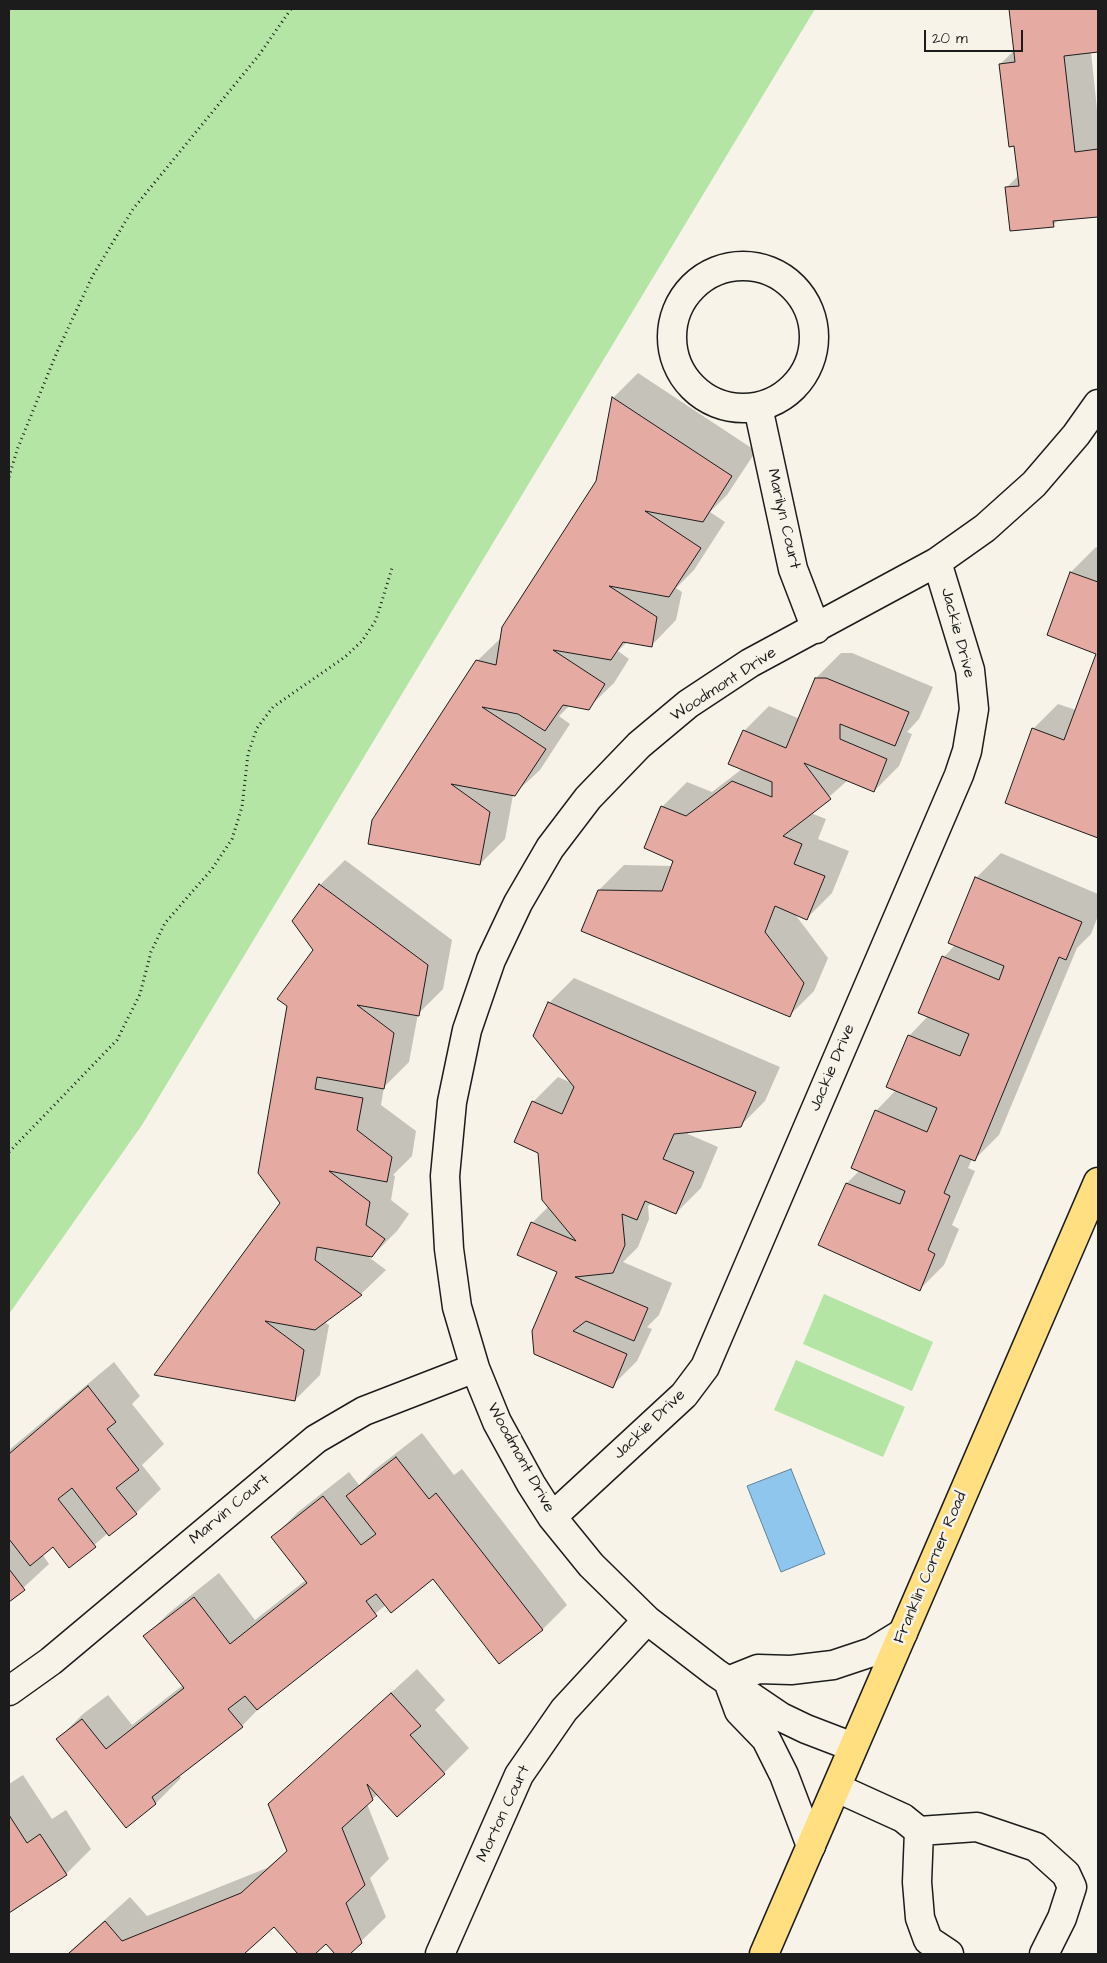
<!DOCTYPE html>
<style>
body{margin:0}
#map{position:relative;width:1107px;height:1963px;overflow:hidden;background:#f7f3e8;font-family:"Architects Daughter",sans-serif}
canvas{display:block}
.frame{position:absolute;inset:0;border:10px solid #1c1c1c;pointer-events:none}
.scale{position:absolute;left:924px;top:30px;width:99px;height:22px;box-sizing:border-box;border:2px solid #1c1c1c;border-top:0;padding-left:6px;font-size:15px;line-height:18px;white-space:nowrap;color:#1c1c1c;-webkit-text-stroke:4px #f7f3e8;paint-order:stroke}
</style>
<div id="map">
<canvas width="1107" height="1963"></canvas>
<div class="frame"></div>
<div class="scale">20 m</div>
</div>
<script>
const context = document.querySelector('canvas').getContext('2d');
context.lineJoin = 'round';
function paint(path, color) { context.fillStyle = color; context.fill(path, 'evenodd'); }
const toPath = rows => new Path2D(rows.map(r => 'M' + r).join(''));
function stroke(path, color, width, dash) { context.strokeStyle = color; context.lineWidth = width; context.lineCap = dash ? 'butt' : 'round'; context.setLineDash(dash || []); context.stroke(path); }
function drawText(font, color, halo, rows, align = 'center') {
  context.font = font + ' "Architects Daughter",sans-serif'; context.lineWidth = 5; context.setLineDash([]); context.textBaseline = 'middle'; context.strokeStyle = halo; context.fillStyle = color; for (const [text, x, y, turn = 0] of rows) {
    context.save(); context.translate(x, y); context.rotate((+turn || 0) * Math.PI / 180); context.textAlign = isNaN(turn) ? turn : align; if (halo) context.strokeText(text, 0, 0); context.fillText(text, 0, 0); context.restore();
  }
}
const green = toPath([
 [9,9,815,9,142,1125,9,1314],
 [824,1294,933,1342,912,1391,803,1344],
 [796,1360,905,1407,883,1457,774,1410]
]);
const water = toPath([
 [791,1469,825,1554,781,1572,747,1486,791,1469]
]);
const shadow = toPath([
 [1010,9,1098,9,1098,51,1091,52,1098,119,1098,215,1059,220,1053,225,1006,188,1019,175,1000,64,1015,50],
 [638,373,756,451,727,495,710,512,725,522,694,570,676,588,682,592,676,620,651,646,628,641,618,651,629,659,614,683,588,708,570,705,559,716,570,724,540,770,513,795,505,839,480,864,369,843,477,661,502,637,598,481,613,398],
 [1096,547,1098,548,1097,836,1033,729,1058,704,1076,710,1097,653,1048,635,1071,572],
 [841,653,852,653,933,687,919,719,907,732,912,734,899,766,874,791,848,780,811,813,826,819,818,839,849,851,832,893,807,918,794,913,828,958,814,991,789,1016,599,890,624,865,673,866,675,860,662,807,687,782,712,792,742,769,744,731,769,706,800,719,816,678],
 [1001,853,1098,894,1098,916,1091,934,1077,948,999,1135,974,1160,972,1159,968,1168,975,1171,952,1225,959,1229,944,1265,919,1290,820,1244,847,1183,860,1170,876,1111,896,1090,909,1036,928,1016,944,957,955,945,976,878],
 [345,860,452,940,443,989,418,1014,409,1062,384,1087,381,1105,416,1131,412,1156,393,1175,395,1176,391,1200,409,1214,397,1231,372,1256,366,1255,386,1270,361,1294,324,1322,329,1325,320,1375,295,1400,156,1374,282,1203,314,950,320,885],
 [574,978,780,1067,765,1101,740,1126,689,1131,688,1134,718,1147,701,1188,676,1213,652,1203,648,1206,649,1219,638,1247,623,1262,672,1283,659,1315,647,1327,652,1329,637,1361,612,1386,535,1353,559,1271,532,1223,549,1206,533,1102,558,1077,572,1083,549,1003],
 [114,1362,140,1396,132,1404,164,1444,142,1465,161,1489,136,1513,108,1533,70,1566,53,1545,42,1554,49,1564,9,1601,9,1450],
 [422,1433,454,1475,462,1469,567,1605,542,1630,433,1578,386,1605,266,1701,242,1726,179,1775,181,1778,156,1803,126,1826,58,1739,83,1714,108,1695,132,1725,183,1685,145,1636,170,1612,219,1573,255,1620,306,1580,273,1537,298,1512,349,1472,359,1485,373,1471],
 [417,1669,445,1700,435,1710,469,1748,444,1773,378,1794,367,1804,389,1859,370,1878,386,1917,348,1954,336,1954,326,1943,313,1954,300,1954,274,1925,242,1954,67,1954,130,1897,147,1916,267,1868,288,1850,269,1805],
 [23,1775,52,1819,66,1810,91,1849,66,1874,9,1912,9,1784]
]);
const building = toPath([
 [1009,9,1098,9,1098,52,1064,56,1075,152,1098,149,1098,217,1053,221,1054,227,1010,231,1005,187,1019,186,1014,146,1009,147,999,64,1015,62,1009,9],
 [612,397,732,476,703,522,645,511,701,548,669,597,609,586,657,617,652,647,623,642,611,660,553,650,605,684,589,710,563,705,545,731,518,714,482,707,546,749,515,796,451,784,490,812,480,865,368,844,372,820,476,660,496,665,502,627,596,481,612,397],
 [1070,572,1098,582,1098,838,1005,803,1032,728,1064,740,1096,654,1047,635,1070,572],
 [815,678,826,678,909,712,895,746,840,724,840,739,887,759,874,792,804,763,831,799,783,836,802,844,794,864,825,876,807,920,775,906,765,932,804,983,790,1017,581,931,598,890,662,891,673,861,644,848,661,806,686,816,732,781,772,797,772,782,728,764,743,730,786,748,815,678],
 [975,877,1082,922,1066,960,1059,957,975,1161,960,1155,944,1193,950,1196,928,1250,935,1254,920,1291,818,1245,846,1183,900,1204,905,1191,851,1168,875,1110,927,1132,937,1108,886,1087,908,1035,960,1056,969,1034,918,1013,942,956,999,980,1004,966,948,943,975,877],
 [319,884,428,965,419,1016,357,1005,394,1033,384,1089,317,1077,315,1089,363,1098,357,1130,392,1157,387,1182,329,1171,370,1202,366,1225,385,1239,372,1257,317,1247,315,1260,362,1295,315,1330,265,1321,304,1350,295,1401,154,1375,280,1203,258,1173,287,1006,277,999,313,950,292,921,319,884],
 [548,1002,756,1092,741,1127,674,1134,663,1159,694,1172,676,1214,645,1201,637,1220,622,1214,625,1245,613,1273,575,1277,648,1308,634,1341,586,1321,573,1331,627,1354,613,1388,534,1354,532,1331,557,1272,517,1255,531,1222,576,1241,542,1200,538,1153,514,1142,532,1101,562,1114,574,1087,533,1036,548,1002],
 [88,1386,116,1422,107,1429,139,1470,116,1488,137,1514,109,1536,72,1488,58,1499,96,1547,69,1568,53,1547,30,1566,9,1539,9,1454,88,1386],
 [396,1457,429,1499,436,1493,543,1630,499,1664,433,1579,391,1613,376,1594,366,1601,377,1616,257,1710,245,1696,228,1709,243,1727,152,1797,156,1804,126,1828,56,1739,82,1719,106,1749,184,1688,143,1636,194,1597,230,1644,307,1583,271,1537,323,1496,361,1545,376,1534,346,1496,396,1457],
 [9,1569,25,1590,9,1602,9,1569],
 [391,1693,421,1726,410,1735,445,1774,397,1817,367,1784,373,1800,342,1828,365,1885,346,1903,362,1943,350,1954,335,1954,326,1944,315,1954,298,1954,274,1927,244,1954,68,1954,105,1921,122,1941,241,1893,287,1851,268,1804,391,1693],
 [9,1815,27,1843,40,1834,67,1875,9,1913,9,1815]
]);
const path = toPath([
 [9,477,17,450,57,352,93,275,133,209,259,55,291,9],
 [9,1152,117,1040,140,994,151,952,165,923,212,869,232,839,242,807,248,754,257,728,273,707,345,657,362,641,376,620,393,565]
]);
const minor = toPath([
 '672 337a71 71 0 1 1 142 0a71 71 0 1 1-142 0Z',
 [758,407,793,569,816,629],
 [552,1517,684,1395,705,1367,959,775,967,751,974,709,970,670,937,562],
 [9,1691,51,1661,316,1439,364,1411,475,1368],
 [853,1747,806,1729,781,1717,716,1673,647,1620,591,1565,552,1517,531,1484,497,1422,475,1368,457,1307,449,1249,445,1176,452,1102,467,1030,491,960,518,903,550,848,588,798,639,745,688,704,750,663,937,562,985,528,1034,484,1076,435,1098,404],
 [837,1788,903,1818,919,1831,977,1827,1036,1847,1066,1874,1072,1887,1062,1918,1044,1954],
 [919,1831,917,1882,920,1918,928,1940,949,1954],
 [811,1846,784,1775,766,1739,739,1711,728,1681,758,1669,791,1670,833,1665,872,1652,903,1633],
 [440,1954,519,1775,564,1710,647,1620]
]);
const major = toPath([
 [764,1954,1098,1182]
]);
const streetNames = [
 ["Marilyn Court",783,519,77],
 ["Jackie Drive",957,633,75],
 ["Woodmont Drive",724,685,-33],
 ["Jackie Drive",833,1068,-67],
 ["Jackie Drive",650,1425,-44],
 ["Woodmont Drive",520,1458,61],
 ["Marvin Court",230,1510,-40],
 ["Franklin Corner Road",931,1568,-67],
 ["Morton Court",504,1814,-65]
];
paint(green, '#b4e5a4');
paint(water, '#8ec6ed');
stroke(water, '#608299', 1);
paint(shadow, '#0003');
paint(building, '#e5aba2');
stroke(building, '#1c1c1c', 1);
stroke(minor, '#1c1c1c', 31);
stroke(major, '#1c1c1c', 31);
stroke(path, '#1c1c1c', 3, [1, 4]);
stroke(minor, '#f7f3e8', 28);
stroke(major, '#ffdf80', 28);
drawText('16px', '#1c1c1c', '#f7f3e8', streetNames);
</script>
